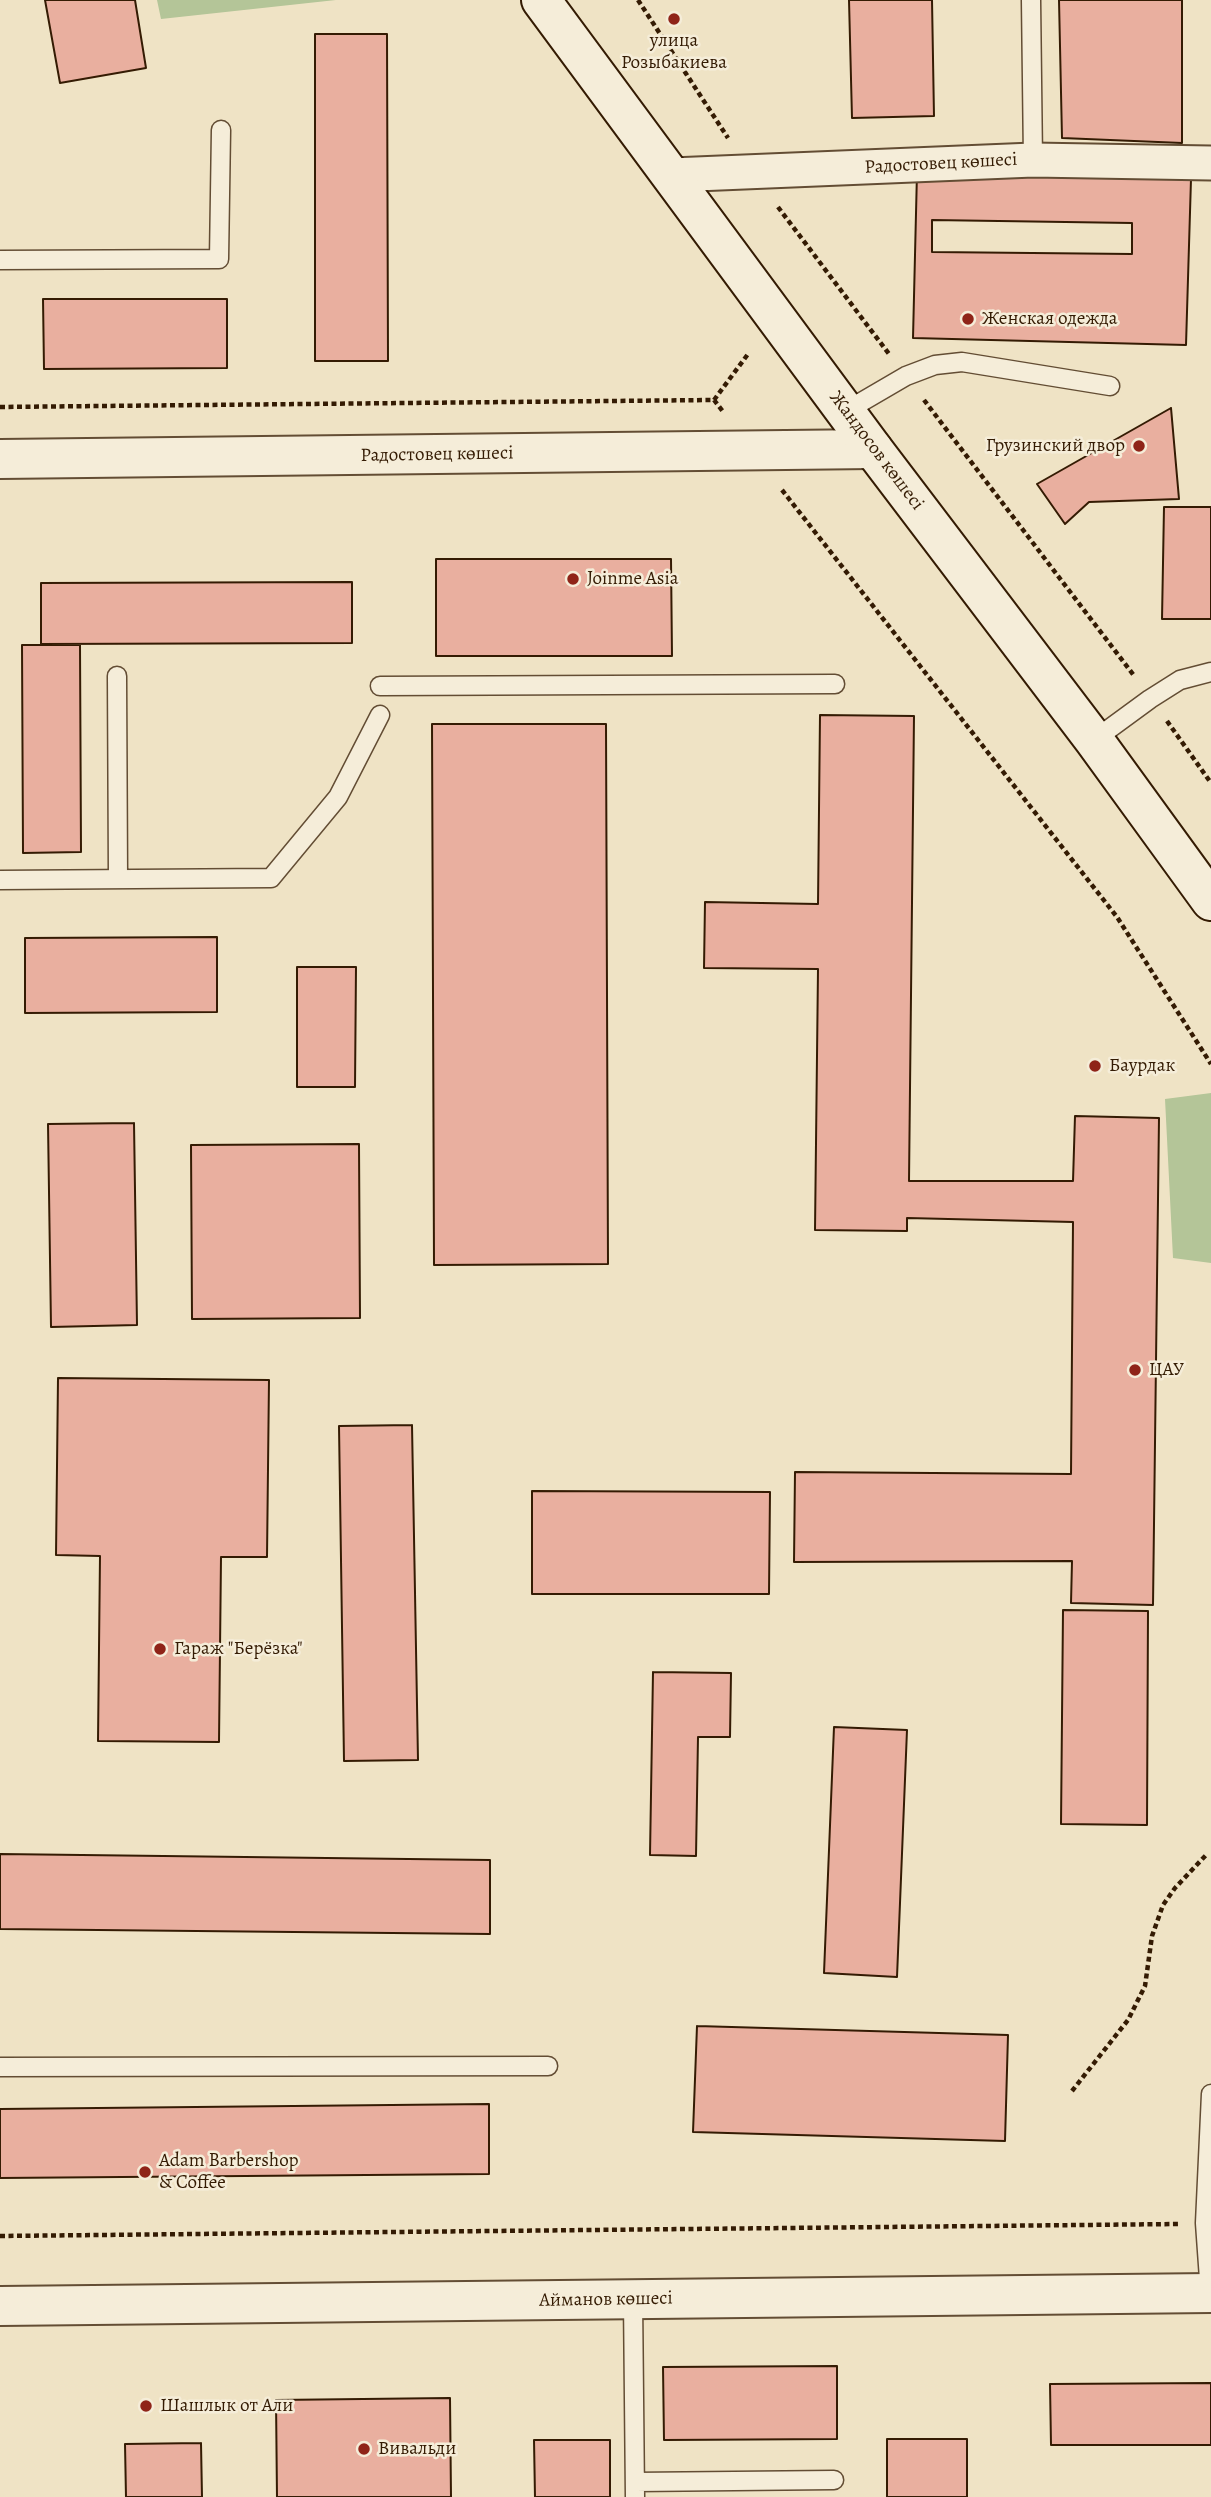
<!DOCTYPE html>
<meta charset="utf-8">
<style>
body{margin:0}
canvas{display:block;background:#efe3c5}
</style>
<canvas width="1211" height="2497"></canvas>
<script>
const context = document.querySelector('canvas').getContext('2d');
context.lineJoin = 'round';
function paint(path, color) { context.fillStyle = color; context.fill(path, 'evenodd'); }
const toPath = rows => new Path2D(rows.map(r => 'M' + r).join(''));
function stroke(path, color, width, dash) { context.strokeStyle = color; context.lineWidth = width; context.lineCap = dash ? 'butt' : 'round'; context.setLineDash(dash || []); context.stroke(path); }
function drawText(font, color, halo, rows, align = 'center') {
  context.font = font + ' Alegreya,serif'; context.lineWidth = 5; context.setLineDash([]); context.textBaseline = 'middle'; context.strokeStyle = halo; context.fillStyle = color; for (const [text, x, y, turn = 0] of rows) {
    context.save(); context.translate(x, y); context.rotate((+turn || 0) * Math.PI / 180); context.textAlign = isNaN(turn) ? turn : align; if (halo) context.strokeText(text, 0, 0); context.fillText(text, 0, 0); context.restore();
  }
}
const green = toPath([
 [157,0,336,0,161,19],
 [1211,1093,1211,1263,1173,1258,1165,1099]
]);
const building = toPath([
 [45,0,135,0,146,68,60,83,45,0],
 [849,0,932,0,934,116,852,118,849,0],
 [1059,0,1182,0,1182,143,1062,138,1059,0],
 [315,34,387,34,388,361,315,361,315,34],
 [917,172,1191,179,1186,345,913,338,917,172],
 [932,220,1132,223,1132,254,932,252,932,220],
 [43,299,227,299,227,368,44,369,43,299],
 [1171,408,1179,499,1089,502,1065,524,1037,484,1171,408],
 [1164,507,1211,507,1211,619,1162,619,1164,507],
 [436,559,671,559,672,656,436,656,436,559],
 [352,582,352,643,41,644,41,583,352,582],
 [22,645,80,645,81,852,23,853,22,645],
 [820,715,914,716,909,1181,1073,1181,1075,1116,1159,1118,1153,1605,1071,1603,1072,1561,794,1562,795,1472,1071,1474,1073,1222,907,1218,907,1231,815,1230,818,969,704,968,705,902,818,904,820,715],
 [432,724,606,724,608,1264,434,1265,432,724],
 [217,937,217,1012,25,1013,25,938,217,937],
 [297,967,356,967,355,1087,297,1087,297,967],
 [134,1123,137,1325,51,1327,48,1124,134,1123],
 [359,1144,360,1318,192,1319,191,1145,359,1144],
 [58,1378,269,1380,267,1557,221,1557,219,1742,98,1741,100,1556,56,1555,58,1378],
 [412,1425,418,1760,344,1761,339,1426,412,1425],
 [532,1491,770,1492,769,1594,532,1594,532,1491],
 [1063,1610,1148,1611,1147,1825,1061,1824,1063,1610],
 [653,1672,731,1673,730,1737,698,1737,696,1856,650,1855,653,1672],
 [834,1727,907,1730,897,1977,824,1973,834,1727],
 [0,1854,490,1860,490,1934,0,1929,0,1854],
 [697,2026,1008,2035,1005,2141,693,2132,697,2026],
 [489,2104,489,2174,0,2178,0,2109,489,2104],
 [837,2366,837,2439,664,2440,663,2367,837,2366],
 [1211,2383,1211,2445,1051,2445,1050,2384,1211,2383],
 [450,2398,451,2497,277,2497,276,2400,450,2398],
 [887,2439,967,2439,967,2497,887,2497,887,2439],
 [534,2440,610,2440,610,2497,535,2497,534,2440],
 [201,2443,202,2497,126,2497,125,2444,201,2443]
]);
const path = toPath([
 [638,0,728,138],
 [778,207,889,354],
 [714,400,724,413],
 [714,400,748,354],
 [924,400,1135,677],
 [0,407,714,400],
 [782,490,1117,917,1211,1064],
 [1167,721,1211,783],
 [1072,2091,1128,2020,1145,1986,1152,1936,1163,1905,1175,1888,1207,1854],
 [0,2236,1179,2224]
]);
const service = toPath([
 [1031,0,1033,160],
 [0,260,219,259,221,130],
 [846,411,906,376,935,365,962,362,1110,386],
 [117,676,118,878],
 [380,686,835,684],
 [1094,740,1150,699,1180,680,1211,672],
 [0,880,271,878,338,797,380,715],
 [0,2067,548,2066],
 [1210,2293,1205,2223,1211,2094],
 [633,2299,635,2497],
 [635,2482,834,2480]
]);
const minor = toPath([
 [672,175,1033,160,1211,163]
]);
const tertiary = toPath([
 [0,459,873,449],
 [0,2306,1211,2293]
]);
const secondary = toPath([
 [541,0,873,449,1094,740,1211,901]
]);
const markers = [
 [674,19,7,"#8f2418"],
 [968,319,7,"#8f2418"],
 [1139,446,7,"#8f2418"],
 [573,579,7,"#8f2418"],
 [1095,1066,7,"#8f2418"],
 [1135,1370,7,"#8f2418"],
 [160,1649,7,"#8f2418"],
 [145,2172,7,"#8f2418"],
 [146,2406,7,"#8f2418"],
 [364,2449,7,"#8f2418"]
];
const poiNames = [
 ["улица",674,41,"center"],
 ["Розыбакиева",674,63,"center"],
 ["Женская одежда",982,319],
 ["Грузинский двор",1125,446,"right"],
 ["Joinme Asia",587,579],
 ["Баурдак",1109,1066],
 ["ЦАУ",1149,1370],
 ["Гараж \"Берёзка\"",174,1649],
 ["Adam Barbershop",159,2161],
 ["& Coffee",159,2183],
 ["Шашлык от Али",160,2406],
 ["Вивальди",378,2449]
];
const streetNames = [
 ["Радостовец көшесі",941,164,-3],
 ["Жандосов көшесі",876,451,53],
 ["Радостовец көшесі",437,455,-1],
 ["Айманов көшесі",606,2300,-1]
];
paint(green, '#b4c598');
paint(building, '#e9af9f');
stroke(building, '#341b03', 2);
stroke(service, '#634d34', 21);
stroke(minor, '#634d34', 37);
stroke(tertiary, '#634d34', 42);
stroke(secondary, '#341b03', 42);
stroke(path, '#341b03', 4.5, [5, 3.5]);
stroke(service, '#f5edd9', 18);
stroke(minor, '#f5edd9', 33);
stroke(tertiary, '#f5edd9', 38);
stroke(secondary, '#f5edd9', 38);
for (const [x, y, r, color] of markers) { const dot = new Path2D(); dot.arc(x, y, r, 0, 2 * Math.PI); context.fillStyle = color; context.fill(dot); stroke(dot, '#f5edd9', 2.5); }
drawText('19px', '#341b03', '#f5edd9', poiNames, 'left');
drawText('19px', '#341b03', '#f5edd9', streetNames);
</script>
